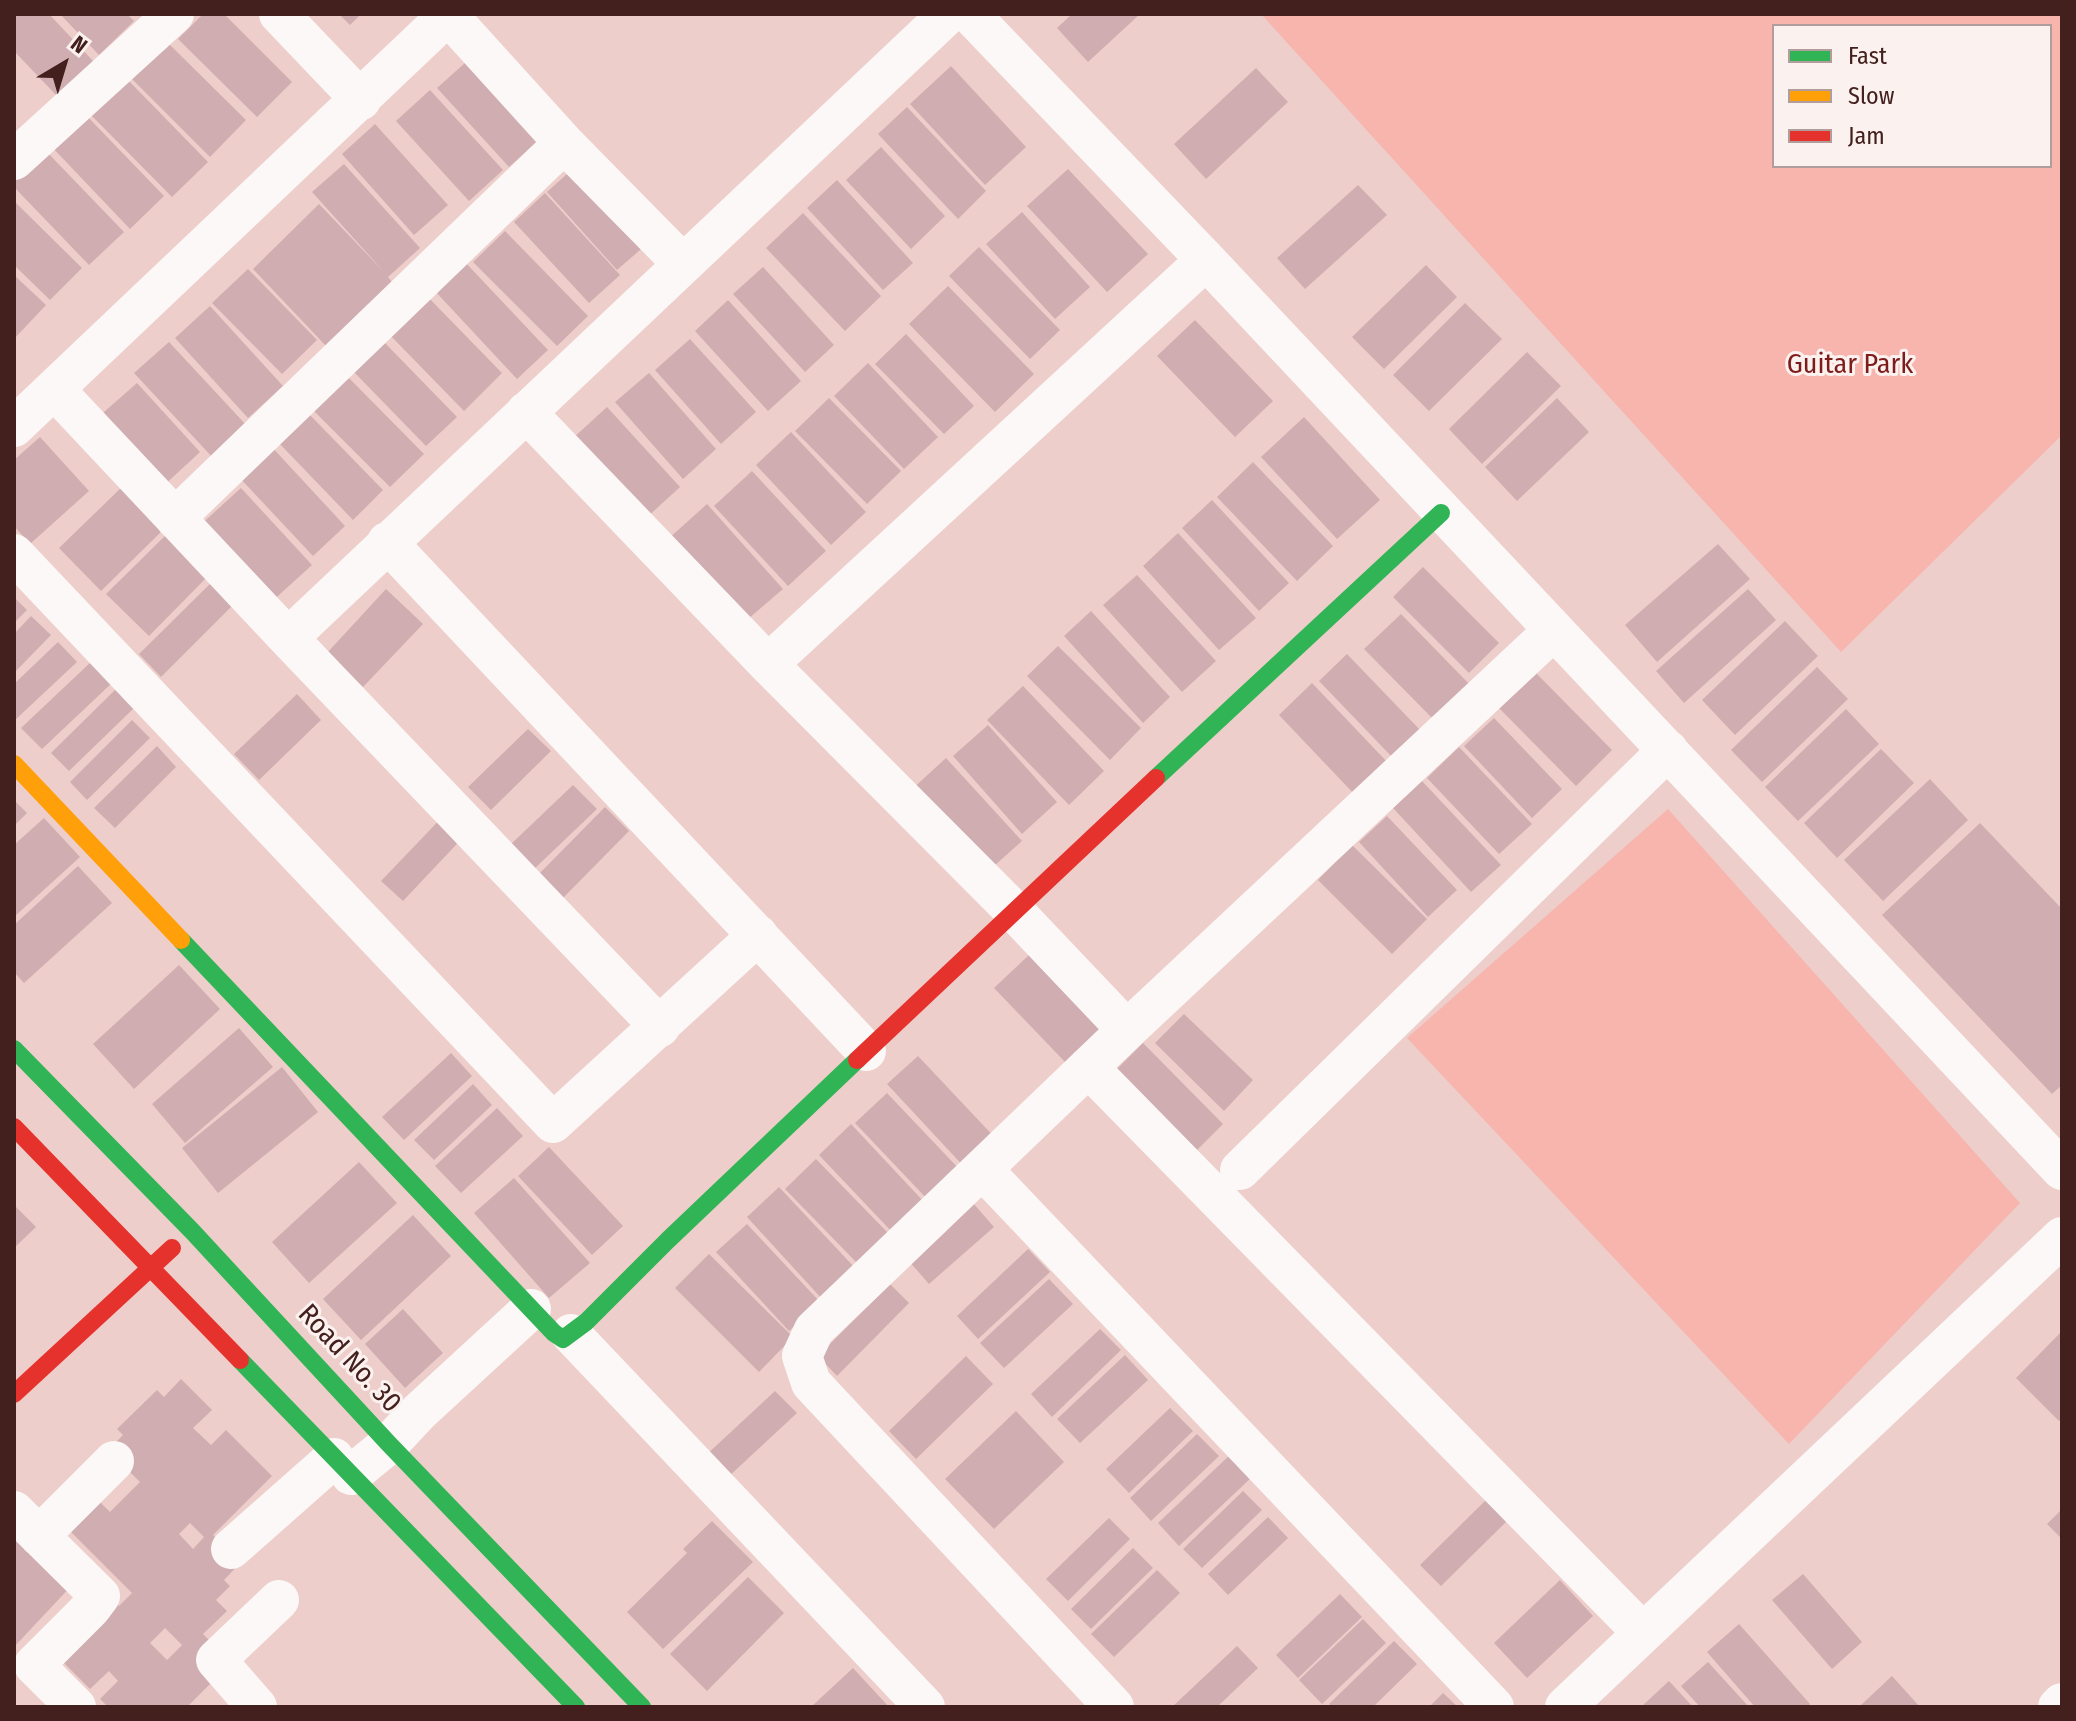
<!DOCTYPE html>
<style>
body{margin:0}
#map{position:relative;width:2076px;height:1721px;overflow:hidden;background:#edceca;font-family:"Fira Sans Condensed",sans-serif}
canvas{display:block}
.frame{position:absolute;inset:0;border:16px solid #43201d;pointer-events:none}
.legend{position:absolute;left:1772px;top:24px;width:280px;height:144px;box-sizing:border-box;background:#fbf1ef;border:2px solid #b19d9b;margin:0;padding:10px 14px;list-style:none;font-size:24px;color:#43201d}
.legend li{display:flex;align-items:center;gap:16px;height:40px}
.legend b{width:40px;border:2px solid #b19d9b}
.north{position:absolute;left:24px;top:24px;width:80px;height:80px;-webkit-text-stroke:6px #fbf1ef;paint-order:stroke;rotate:38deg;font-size:22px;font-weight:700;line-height:32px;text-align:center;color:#43201d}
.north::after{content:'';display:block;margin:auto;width:28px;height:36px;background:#43201d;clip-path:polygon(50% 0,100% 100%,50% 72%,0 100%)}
</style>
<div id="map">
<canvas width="2076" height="1721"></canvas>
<div class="frame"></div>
<ul class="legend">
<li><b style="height:10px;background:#30b455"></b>Fast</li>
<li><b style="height:10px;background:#ff9f0a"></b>Slow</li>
<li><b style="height:10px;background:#e5322d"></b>Jam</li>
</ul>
<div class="north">N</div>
</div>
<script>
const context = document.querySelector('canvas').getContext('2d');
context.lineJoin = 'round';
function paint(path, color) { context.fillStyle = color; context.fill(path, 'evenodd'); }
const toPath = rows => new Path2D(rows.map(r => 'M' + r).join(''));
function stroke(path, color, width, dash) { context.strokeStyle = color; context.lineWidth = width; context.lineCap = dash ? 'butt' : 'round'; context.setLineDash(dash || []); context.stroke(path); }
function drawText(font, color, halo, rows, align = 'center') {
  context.font = font + ' "Fira Sans Condensed",sans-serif'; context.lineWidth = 6; context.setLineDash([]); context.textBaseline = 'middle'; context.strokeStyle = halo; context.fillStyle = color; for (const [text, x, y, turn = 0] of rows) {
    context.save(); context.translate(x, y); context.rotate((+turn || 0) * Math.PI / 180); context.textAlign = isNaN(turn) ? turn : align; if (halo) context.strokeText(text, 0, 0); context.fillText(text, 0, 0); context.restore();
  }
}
const green = toPath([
 [1261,14,2062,14,2062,435,1841,652],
 [1774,26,2050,26,2050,166,1774,166],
 [1668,809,2020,1203,1789,1444,1407,1038]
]);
const building = toPath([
 [14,14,49,14,94,62,57,96,14,51],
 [60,14,127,14,134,21,99,55],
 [203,14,224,14,292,82,257,117,178,39],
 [339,14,361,14,350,25],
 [1072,14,1140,14,1088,62,1057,28],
 [165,40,246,120,210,157,129,76],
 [475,54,547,133,509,167,437,88],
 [951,66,1026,147,985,185,910,104],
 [1256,68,1288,102,1206,179,1174,144],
 [128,80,208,162,172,197,91,115],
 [430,90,503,170,469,201,396,121],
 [907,107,986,191,958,219,878,134],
 [84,113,164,196,130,229,50,145],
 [375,124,448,205,414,235,342,154],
 [881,147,945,216,911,249,846,180],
 [45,150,124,232,89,265,14,187,14,180],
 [344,164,420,248,388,277,397,288,328,348,253,269,319,204,385,273,312,192],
 [578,164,648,243,617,270,547,192],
 [1068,169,1148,254,1107,292,1027,206],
 [837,180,913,263,883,290,807,208],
 [1358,185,1387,215,1305,289,1277,258],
 [545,193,620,275,589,303,514,222],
 [14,201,82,268,50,300,14,265],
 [1022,212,1090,287,1055,319,986,244],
 [803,213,881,296,845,331,766,248],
 [505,231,588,316,557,346,473,262],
 [979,247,1060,330,1030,359,949,276],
 [464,261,548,350,517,379,434,290],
 [1426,265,1457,297,1384,369,1352,337],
 [763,267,834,345,805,372,733,294],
 [248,269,317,340,282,374,212,303],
 [14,275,46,305,14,339],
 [948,286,1034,374,995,412,909,324],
 [424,293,502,373,464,411,386,331],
 [728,300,801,381,768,411,695,331],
 [1465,303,1502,339,1429,411,1393,375],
 [210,306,283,386,248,418,175,338],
 [1195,320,1273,401,1235,437,1157,356],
 [906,334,974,406,944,434,875,364],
 [690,339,756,412,721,444,655,370],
 [169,342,248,427,214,459,134,373],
 [384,342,457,417,426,446,353,371],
 [1527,352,1561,386,1482,464,1449,429],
 [868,363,938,437,904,469,834,396],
 [649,373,716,449,683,479,615,402],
 [347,376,424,454,390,487,313,410],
 [137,383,200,452,160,489,96,419],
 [829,398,901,471,867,504,795,431],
 [1557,398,1589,432,1517,501,1485,467],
 [607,407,680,487,644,520,571,440],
 [308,413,383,490,353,520,278,442],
 [1304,417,1380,500,1337,539,1261,457],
 [791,432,866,512,831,545,756,465],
 [40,437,89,491,30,544,14,526,14,460],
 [270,445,345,526,313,556,238,476],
 [1253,462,1333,546,1297,581,1217,497],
 [752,471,826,551,788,586,714,506],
 [124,485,166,527,101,591,59,548],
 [241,488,312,565,268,605,197,528],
 [1212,500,1289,583,1259,611,1182,528],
 [707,504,783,589,741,625,667,540],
 [169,532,211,573,149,636,106,594],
 [1178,533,1256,618,1219,650,1143,566],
 [1718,544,1750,579,1657,662,1625,625],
 [1423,567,1499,643,1469,673,1393,597],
 [1137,575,1216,661,1182,692,1103,605],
 [214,580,236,602,161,677,139,654],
 [386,589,423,624,363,687,327,653],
 [1748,589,1776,620,1684,703,1656,671],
 [14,597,27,610,14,623],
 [1091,611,1170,697,1143,723,1064,636],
 [1401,614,1474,689,1438,724,1364,649],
 [31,616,51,635,14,673,14,634],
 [1785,621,1818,656,1735,735,1702,700],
 [58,642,77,662,14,721,14,684],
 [1058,646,1141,728,1110,760,1027,676],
 [1347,654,1421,731,1393,758,1319,681],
 [92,661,113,682,42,749,21,728],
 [1817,667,1848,699,1762,782,1731,750],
 [1534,671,1612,750,1576,786,1498,707],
 [1312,683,1389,764,1356,796,1279,715],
 [1023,686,1104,771,1069,805,987,720],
 [117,688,135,707,69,771,51,753],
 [297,694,321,720,259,780,234,754],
 [1846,709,1879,744,1798,821,1765,787],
 [1494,718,1562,789,1532,818,1464,746],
 [132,720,150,738,87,800,70,782],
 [988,725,1057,802,1022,834,953,756],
 [528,729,551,751,491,810,468,787],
 [157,746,176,767,115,828,94,808],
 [1459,747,1532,824,1499,854,1427,778],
 [1881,749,1914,783,1837,858,1804,823],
 [946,758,1022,841,984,875,909,792],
 [1930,779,1968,820,1883,901,1844,860],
 [1422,781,1501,865,1471,892,1393,808],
 [573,785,597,809,532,871,509,846],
 [14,800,27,813,14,826],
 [605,807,629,831,562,899,538,875],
 [449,810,470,830,403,901,381,881],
 [1387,816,1457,890,1428,917,1359,842],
 [44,818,80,857,14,917,14,845],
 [1980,823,2062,909,2062,1085,2052,1094,1882,915],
 [1352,845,1427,919,1392,954,1318,880],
 [78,866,112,903,24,983,14,972,14,925],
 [1029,955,1101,1031,1067,1064,994,988],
 [179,965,220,1009,134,1089,93,1044],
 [1184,1014,1253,1080,1224,1111,1155,1043],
 [239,1028,273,1067,185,1143,152,1104],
 [1143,1043,1223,1124,1189,1158,1109,1077],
 [451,1053,472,1076,404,1140,382,1117],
 [918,1056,999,1142,968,1171,887,1084],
 [282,1067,318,1112,218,1193,182,1148],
 [473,1084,492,1105,434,1160,414,1140],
 [887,1093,961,1171,929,1201,855,1123],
 [497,1108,523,1136,461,1193,435,1166],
 [851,1124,925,1203,893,1233,819,1155],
 [549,1147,623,1226,592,1255,518,1176],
 [816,1159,889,1234,858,1264,785,1189],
 [359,1162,397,1203,309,1283,272,1242],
 [514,1178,590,1263,549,1298,474,1213],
 [779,1187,856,1269,823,1300,747,1217],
 [973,1203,994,1227,929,1284,908,1260],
 [14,1205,36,1227,14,1248],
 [413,1215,451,1256,361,1340,323,1299],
 [747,1224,820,1302,789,1331,716,1252],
 [1028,1249,1050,1272,978,1339,957,1316],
 [709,1254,793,1337,759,1372,675,1288],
 [1049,1279,1073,1304,1004,1368,980,1343],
 [890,1284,909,1303,837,1376,818,1356],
 [403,1309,443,1353,405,1388,365,1344],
 [1100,1329,1121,1350,1052,1417,1031,1394],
 [2062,1331,2062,1418,2059,1421,2016,1378],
 [1125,1355,1148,1380,1080,1443,1057,1419],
 [966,1356,993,1384,916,1459,889,1431],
 [181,1379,212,1410,193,1428,211,1445,226,1430,272,1476,213,1535,241,1562,224,1580,230,1586,216,1600,227,1611,203,1634,218,1649,218,1676,187,1707,108,1707,100,1699,118,1681,109,1671,90,1689,57,1656,114,1600,119,1606,132,1593,66,1527,96,1498,110,1512,140,1482,108,1450,123,1435,117,1429,157,1390,164,1397],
 [190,1523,204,1537,193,1549,179,1534],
 [165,1628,182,1645,167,1660,150,1643],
 [775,1391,797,1413,726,1479,704,1457],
 [1170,1408,1193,1431,1129,1493,1106,1469],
 [1016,1411,1064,1462,994,1529,945,1479],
 [1197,1434,1219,1456,1151,1521,1130,1498],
 [1231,1454,1253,1476,1179,1546,1158,1523],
 [1243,1491,1262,1510,1202,1568,1183,1549],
 [1486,1500,1507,1521,1441,1586,1420,1565],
 [2062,1509,2062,1539,2047,1524],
 [1268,1517,1288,1538,1228,1595,1208,1574],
 [1109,1518,1130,1539,1068,1601,1046,1579],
 [712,1521,753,1562,663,1649,627,1612,687,1553,683,1549],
 [14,1526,74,1583,14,1647],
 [1133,1548,1153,1568,1091,1629,1071,1609],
 [1157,1570,1180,1593,1114,1657,1091,1634],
 [1803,1574,1862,1642,1832,1669,1772,1600],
 [748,1577,784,1613,707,1691,670,1654],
 [1560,1580,1593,1616,1527,1678,1494,1643],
 [1340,1594,1362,1617,1298,1678,1276,1655],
 [1363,1619,1386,1643,1322,1704,1299,1680],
 [1739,1624,1810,1704,1807,1707,1755,1707,1707,1652],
 [1394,1641,1417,1664,1373,1707,1332,1707,1329,1704],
 [1237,1646,1258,1668,1217,1707,1172,1707],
 [1708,1662,1749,1707,1700,1707,1681,1686],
 [853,1668,889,1707,811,1707],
 [1892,1676,1920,1707,1863,1707,1861,1705],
 [1669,1681,1693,1707,1641,1707],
 [1443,1693,1458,1707,1429,1707]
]);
const street = toPath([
 [279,14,361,100],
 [970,14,1206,260,2062,1170],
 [448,15,564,143],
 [14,160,174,14],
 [55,390,288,638,660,1027],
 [526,412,768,664,1014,911,1127,1030],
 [14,427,449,14],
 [175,518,564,143,683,264],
 [387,542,866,1051],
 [14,554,553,1123,758,935],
 [288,638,948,14],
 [768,664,1206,260],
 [1088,1067,1643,1633],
 [982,1169,1494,1707],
 [1240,1170,1668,750],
 [571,1334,925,1707],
 [351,1475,389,1444,419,1412,531,1309],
 [14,1511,100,1596,91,1608,34,1665,76,1707],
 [39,1536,114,1461],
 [231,1549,334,1458],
 [257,1707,216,1660,279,1600],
 [1114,1707,811,1383,802,1356,814,1330,1127,1030,1553,631],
 [1565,1707,2062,1237],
 [2058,1707,2062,1703]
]);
const fast = toPath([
 [1156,778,1441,513],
 [181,940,554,1333,563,1339,586,1322,668,1240,857,1060],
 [14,1049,192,1231,389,1444,642,1707],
 [240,1360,576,1707]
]);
const slow = toPath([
 [14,764,181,940]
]);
const jam = toPath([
 [857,1060,1156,778],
 [14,1127,240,1360],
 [14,1394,172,1248]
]);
const parkNames = [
 ["Guitar Park",1850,365]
];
const streetNames = [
 ["Road No. 30",349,1359,47]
];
paint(green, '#f7b5ae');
paint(building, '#d0adb0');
stroke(street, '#fcf8f7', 40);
stroke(fast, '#30b455', 18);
stroke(slow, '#ff9f0a', 18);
stroke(jam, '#e5322d', 18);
drawText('28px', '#7f1c1b', '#fbf1ef', parkNames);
drawText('28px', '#43201d', '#fbf1ef', streetNames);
</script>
